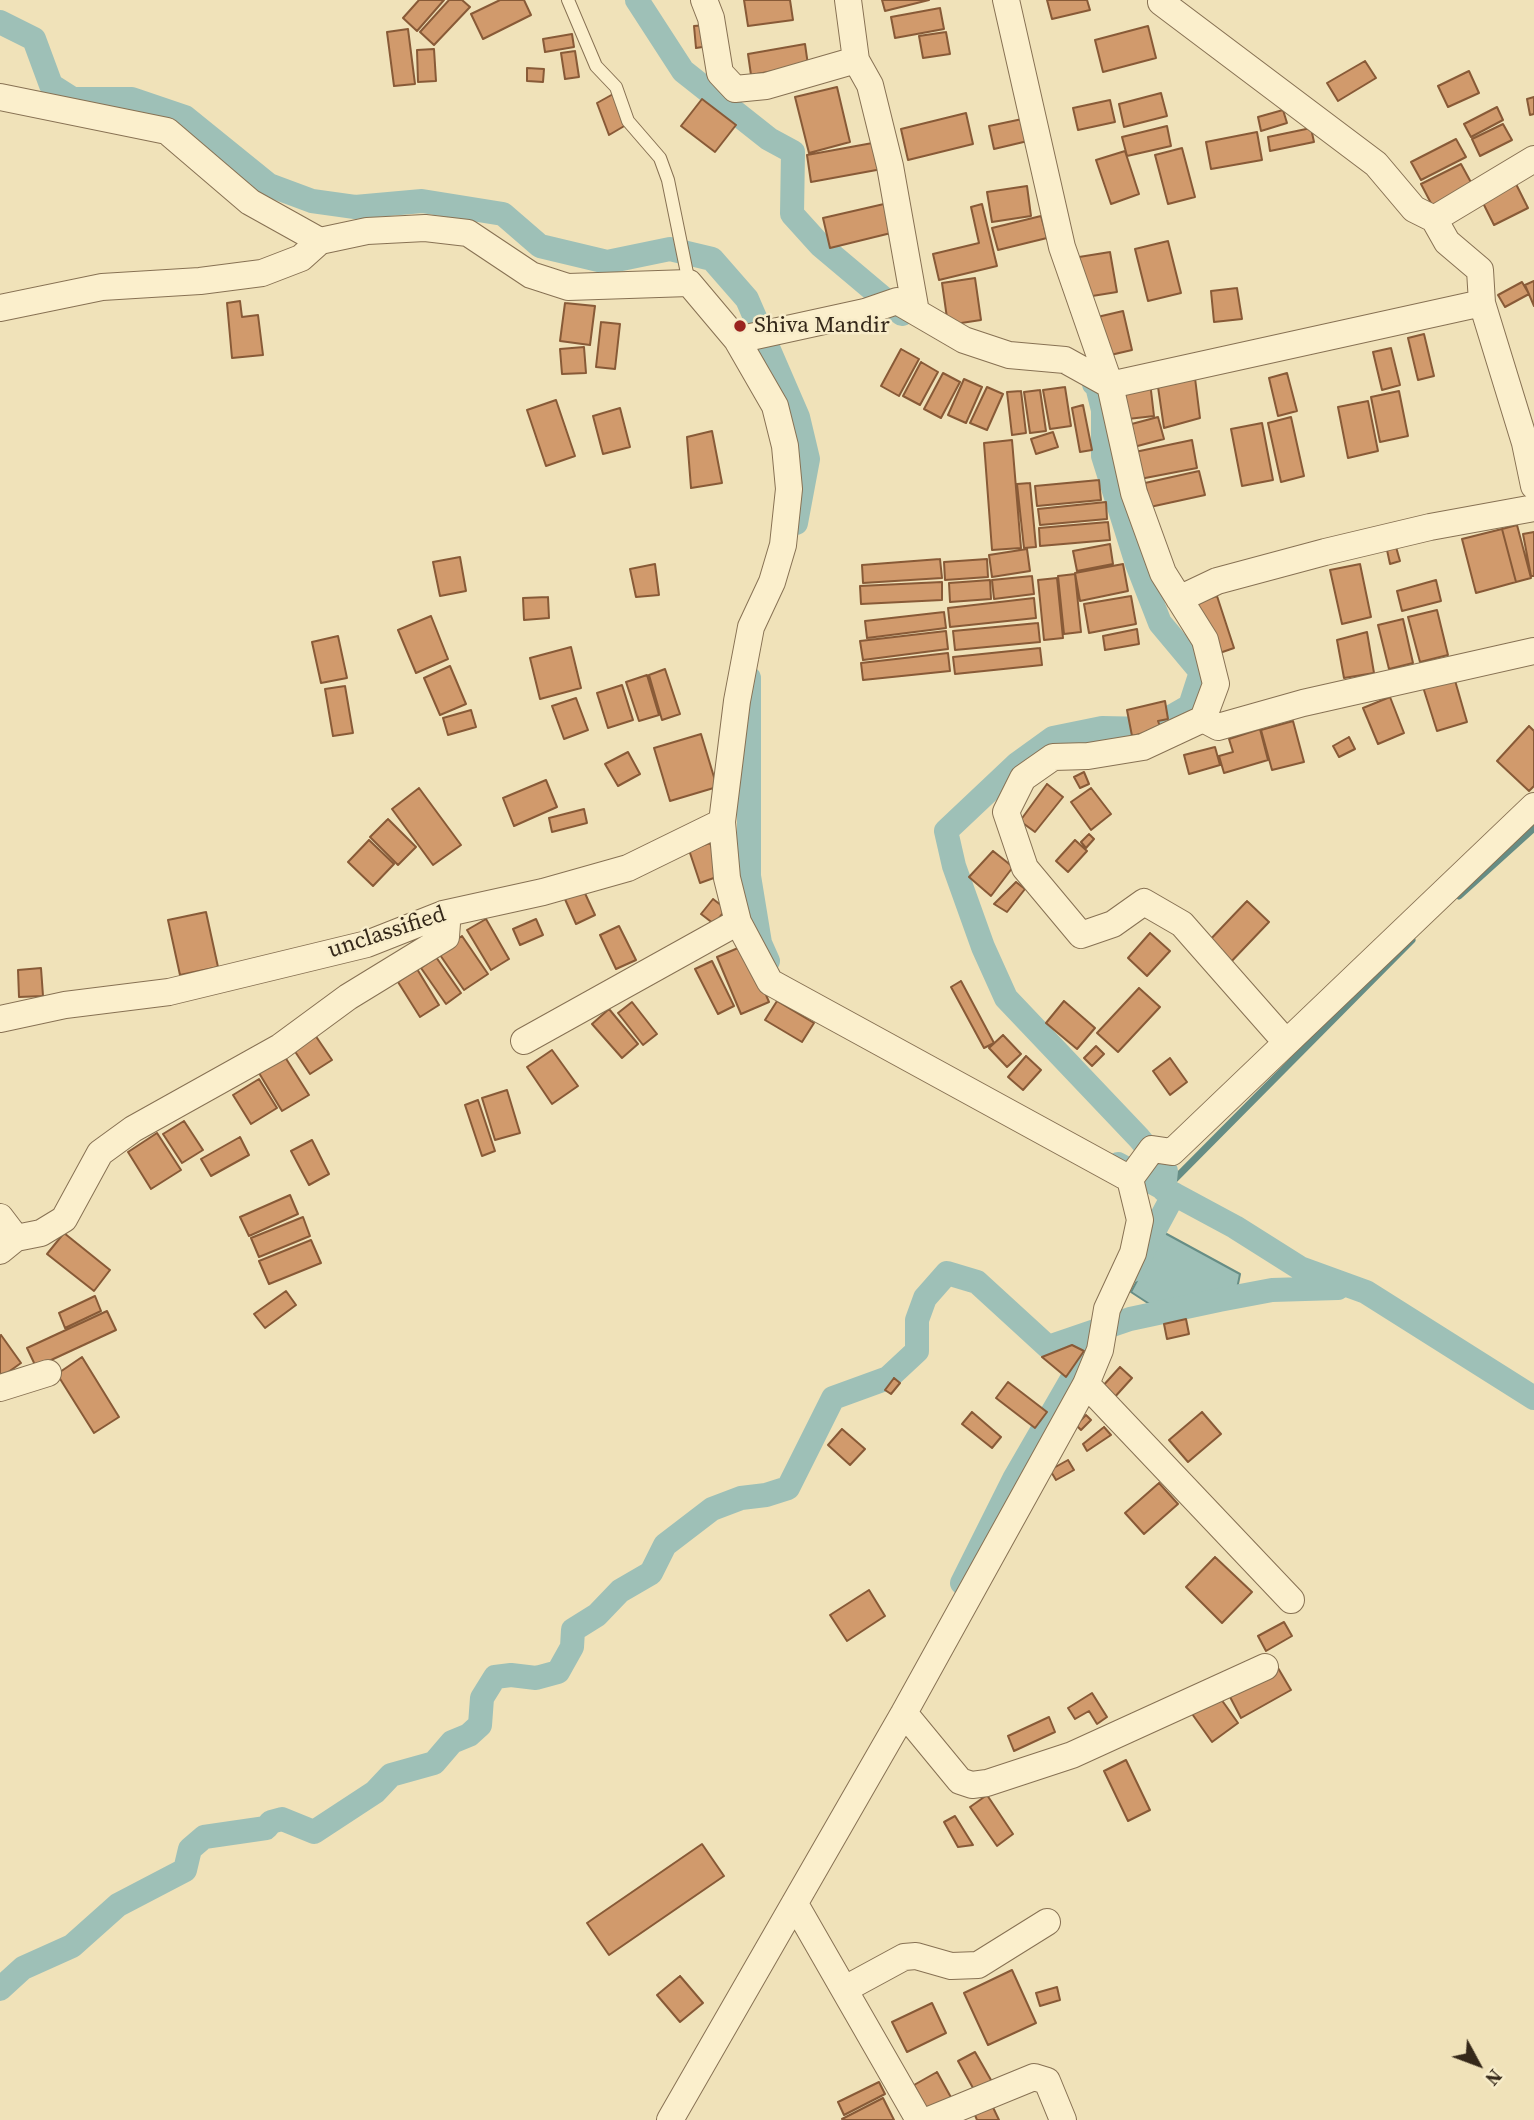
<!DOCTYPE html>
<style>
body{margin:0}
#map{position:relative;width:1534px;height:2120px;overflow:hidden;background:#f0e2b9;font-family:"Source Serif 4",serif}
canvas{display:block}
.north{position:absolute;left:1443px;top:2029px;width:70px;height:70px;-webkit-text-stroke:5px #f7ecc9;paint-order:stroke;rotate:131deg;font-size:19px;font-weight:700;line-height:28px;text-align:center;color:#352819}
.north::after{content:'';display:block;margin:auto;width:24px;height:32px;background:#352819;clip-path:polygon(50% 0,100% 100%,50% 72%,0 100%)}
</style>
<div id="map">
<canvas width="1534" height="2120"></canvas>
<div class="north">N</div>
</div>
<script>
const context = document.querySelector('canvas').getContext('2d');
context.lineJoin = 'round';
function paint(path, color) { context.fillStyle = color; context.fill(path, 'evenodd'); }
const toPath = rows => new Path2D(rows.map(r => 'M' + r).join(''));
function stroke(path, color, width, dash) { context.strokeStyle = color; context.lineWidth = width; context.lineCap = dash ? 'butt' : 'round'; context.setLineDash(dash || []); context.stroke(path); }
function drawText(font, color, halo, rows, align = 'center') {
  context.font = font + ' "Source Serif 4",serif'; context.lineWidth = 5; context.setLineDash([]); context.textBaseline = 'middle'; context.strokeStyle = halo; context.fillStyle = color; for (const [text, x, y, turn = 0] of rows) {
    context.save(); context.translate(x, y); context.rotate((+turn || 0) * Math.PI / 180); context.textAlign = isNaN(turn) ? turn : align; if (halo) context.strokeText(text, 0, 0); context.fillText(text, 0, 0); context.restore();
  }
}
const water = toPath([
 [1163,1232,1240,1274,1237,1289,1154,1307,1131,1292,1163,1232]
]);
const stream = toPath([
 [1459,896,1534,828],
 [1164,1190,1412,940]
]);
const canal = toPath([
 [637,0,683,71,769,139,793,152,792,214,820,245,902,314],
 [0,22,34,39,51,85,73,99,132,99,185,117,269,185,312,201,355,207,422,201,503,214,540,246,607,262,670,249,712,259,747,299,798,417,808,459,796,523],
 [1094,384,1097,386,1103,410,1103,456,1137,564,1160,623,1201,672,1190,706,1150,729,1102,728,1053,738,1017,764,946,831,954,866,983,947,1006,998,1139,1138,1166,1171,1164,1190],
 [749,678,749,876,760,943,768,961],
 [1118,1164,1235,1227,1300,1268,1366,1292,1534,1398],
 [1133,1270,1174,1194],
 [962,1583,1014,1479,1095,1339],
 [0,1989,23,1968,72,1946,118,1905,185,1870,190,1849,204,1837,266,1828,271,1822,282,1819,314,1832,375,1792,391,1775,434,1763,452,1742,469,1735,480,1725,482,1698,495,1677,511,1675,536,1678,558,1672,572,1647,573,1630,597,1615,620,1591,651,1573,665,1545,712,1509,741,1498,766,1495,788,1488,833,1398,888,1378,917,1351,917,1320,925,1298,947,1273,977,1282,1048,1347,1130,1319,1219,1300,1272,1290,1338,1288]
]);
const building = toPath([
 [419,0,444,0,417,31,403,18,419,0],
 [449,0,462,0,470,7,434,45,420,32,449,0],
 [500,0,524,0,531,15,483,39,471,14,500,0],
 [744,0,790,0,793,20,748,26,744,0],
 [882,0,929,0,885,11,882,0],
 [1047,0,1087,0,1090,10,1052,19,1047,0],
 [940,8,944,29,895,38,891,17,940,8],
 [707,25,709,46,696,48,694,26,707,25],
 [1148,26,1156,58,1103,72,1095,40,1148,26],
 [408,29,415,84,394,86,387,32,408,29],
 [946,32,950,54,923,58,919,36,946,32],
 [572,34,574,47,545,52,543,39,572,34],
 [805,44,808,65,751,75,748,54,805,44],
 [434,49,436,81,418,82,417,50,434,49],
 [575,51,579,77,565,79,561,53,575,51],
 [1365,61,1376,78,1338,101,1327,83,1365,61],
 [527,68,544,69,543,82,527,81,527,68],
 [1469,71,1479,93,1448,107,1438,86,1469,71],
 [837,87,850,142,809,153,795,97,837,87],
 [615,93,626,125,609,135,597,103,615,93],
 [1161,93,1167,116,1124,127,1119,104,1161,93],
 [1534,97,1534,114,1530,115,1527,99,1534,97],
 [702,99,736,125,715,152,681,126,702,99],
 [1110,100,1115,122,1078,130,1073,108,1110,100],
 [1497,107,1503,120,1471,137,1464,124,1497,107],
 [1283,110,1287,123,1261,131,1258,117,1283,110],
 [966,113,973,144,908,160,901,129,966,113],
 [1027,118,1032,140,994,149,989,126,1027,118],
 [1503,124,1512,140,1480,156,1472,139,1503,124],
 [1167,126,1171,146,1127,156,1122,137,1167,126],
 [1311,128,1314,142,1270,151,1268,137,1311,128],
 [1257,132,1262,160,1211,169,1206,142,1257,132],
 [1456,139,1466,157,1421,180,1411,162,1456,139],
 [878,142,882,169,811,182,807,155,878,142],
 [1182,148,1195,197,1168,204,1155,155,1182,148],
 [1125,151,1139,194,1111,204,1096,160,1125,151],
 [1461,164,1473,186,1433,207,1421,184,1461,164],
 [1516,184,1528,208,1494,225,1482,201,1516,184],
 [1027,186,1031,216,992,222,987,192,1027,186],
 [884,204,891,233,830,248,823,218,884,204],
 [982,204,997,266,939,280,933,254,979,243,971,207,982,204],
 [1041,216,1047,238,998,250,992,228,1041,216],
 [1168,241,1181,293,1148,301,1135,249,1168,241],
 [1110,252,1117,292,1086,297,1079,257,1110,252],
 [975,278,981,320,948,325,942,283,975,278],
 [1534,281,1534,306,1525,285,1534,281],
 [1522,282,1529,294,1505,307,1498,295,1522,282],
 [1237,288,1242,319,1214,322,1211,291,1237,288],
 [240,301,242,317,258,315,263,355,232,358,227,303,240,301],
 [565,303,595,306,590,345,560,341,565,303],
 [1123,311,1132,350,1102,357,1093,318,1123,311],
 [601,322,620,324,615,369,596,367,601,322],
 [1424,334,1434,376,1418,380,1408,338,1424,334],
 [584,347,586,373,562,374,560,349,584,347],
 [1391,348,1400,385,1382,390,1373,352,1391,348],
 [901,349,919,359,899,396,881,386,901,349],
 [921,362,938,372,920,405,903,396,921,362],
 [943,373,960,382,941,418,924,409,943,373],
 [1287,373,1297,411,1278,416,1269,378,1287,373],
 [1195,378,1200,418,1164,428,1158,387,1195,378],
 [964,379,982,387,966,423,948,415,964,379],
 [1150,382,1154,416,1128,419,1124,385,1150,382],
 [987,387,1003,394,987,430,970,423,987,387],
 [1065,387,1071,426,1050,429,1043,390,1065,387],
 [1040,390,1046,431,1030,433,1024,392,1040,390],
 [1021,391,1026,433,1012,435,1007,392,1021,391],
 [1399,391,1408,436,1380,442,1371,397,1399,391],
 [556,400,575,456,546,466,527,410,556,400],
 [1368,401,1378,451,1348,458,1338,407,1368,401],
 [1083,405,1092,450,1080,452,1072,408,1083,405],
 [620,408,630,447,603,454,593,416,620,408],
 [1158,417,1164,439,1130,448,1124,426,1158,417],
 [1291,417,1304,476,1281,482,1268,423,1291,417],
 [1262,423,1273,480,1242,486,1231,429,1262,423],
 [712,431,722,483,691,488,687,437,712,431],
 [1053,432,1058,447,1036,454,1031,439,1053,432],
 [1012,440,1021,548,992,550,984,443,1012,440],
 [1192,440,1197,468,1140,479,1135,452,1192,440],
 [1199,471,1205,495,1150,507,1145,483,1199,471],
 [1099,480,1101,500,1037,506,1035,486,1099,480],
 [1030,483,1036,547,1024,548,1017,484,1030,483],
 [1106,502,1107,519,1040,525,1038,509,1106,502],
 [1108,522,1110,540,1040,546,1039,528,1108,522],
 [1517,525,1531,578,1516,582,1502,529,1517,525],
 [1502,529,1516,582,1476,593,1462,539,1502,529],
 [1534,532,1534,576,1531,576,1523,534,1534,532],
 [1110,544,1113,564,1077,571,1073,551,1110,544],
 [1396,547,1400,561,1390,564,1387,550,1396,547],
 [1027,549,1030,571,992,577,989,555,1027,549],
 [460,557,466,591,440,596,433,562,460,557],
 [940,559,942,578,863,583,862,565,940,559],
 [987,559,988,577,945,580,944,562,987,559],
 [655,564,659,595,636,597,630,569,655,564],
 [1123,564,1128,591,1080,601,1075,573,1123,564],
 [1360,564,1371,617,1342,624,1330,570,1360,564],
 [1075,574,1081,632,1064,634,1058,576,1075,574],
 [1032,576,1034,594,994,599,992,580,1032,576],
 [1057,578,1063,638,1044,640,1038,580,1057,578],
 [990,580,991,599,950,602,949,583,990,580],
 [1436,580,1441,601,1402,611,1397,591,1436,580],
 [942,582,942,600,861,604,860,586,942,582],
 [1131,596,1136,624,1089,633,1084,604,1131,596],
 [1217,596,1234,648,1211,656,1194,603,1217,596],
 [548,597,549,618,524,620,523,598,548,597],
 [1034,598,1036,618,950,627,948,608,1034,598],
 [1437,610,1448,655,1420,662,1408,617,1437,610],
 [944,612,946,628,867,638,865,621,944,612],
 [431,616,448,659,416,673,398,630,431,616],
 [1403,619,1413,663,1389,669,1378,625,1403,619],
 [1038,623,1040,642,955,650,953,631,1038,623],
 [1137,629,1139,644,1105,650,1103,636,1137,629],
 [946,631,948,649,863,660,860,641,946,631],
 [1367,632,1374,673,1344,678,1337,640,1367,632],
 [338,636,347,678,321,683,312,642,338,636],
 [571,647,581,688,540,699,530,658,571,647],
 [1040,648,1042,665,955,674,953,657,1040,648],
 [948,653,950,671,863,680,861,663,948,653],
 [450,666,466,704,440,715,424,678,450,666],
 [665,669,680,714,662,720,649,675,665,669],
 [647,675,659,715,639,721,626,682,647,675],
 [1454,677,1467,722,1437,731,1423,687,1454,677],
 [622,685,633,720,608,728,597,693,622,685],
 [345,686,353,733,333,736,325,689,345,686],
 [1390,697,1404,733,1378,744,1363,708,1390,697],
 [576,698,588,730,564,739,552,706,576,698],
 [1165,701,1168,719,1158,721,1161,729,1132,736,1127,710,1165,701],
 [471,710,476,727,448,735,443,718,471,710],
 [1293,721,1304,762,1272,770,1261,730,1293,721],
 [1529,726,1534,731,1534,786,1529,791,1497,761,1529,726],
 [1260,729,1268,760,1224,773,1219,756,1233,752,1229,739,1260,729],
 [701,734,717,787,670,801,654,748,701,734],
 [1349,737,1355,749,1339,757,1333,746,1349,737],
 [1215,747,1220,765,1189,774,1184,755,1215,747],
 [628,752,640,774,618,786,605,764,628,752],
 [1084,772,1089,784,1080,788,1074,777,1084,772],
 [546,780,557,807,514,826,503,798,546,780],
 [1047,784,1063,797,1035,832,1020,821,1047,784],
 [419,788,461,845,433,865,392,809,419,788],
 [1091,788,1111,814,1091,830,1071,802,1091,788],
 [584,809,587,823,552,832,549,818,584,809],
 [388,819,416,847,398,865,370,837,388,819],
 [1089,834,1094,839,1086,848,1081,842,1089,834],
 [369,840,394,864,373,886,348,862,369,840],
 [1075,840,1087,851,1068,872,1056,861,1075,840],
 [710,843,722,875,700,883,689,850,710,843],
 [993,851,1013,867,991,896,969,877,993,851],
 [1016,882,1025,889,1007,912,994,904,1016,882],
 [583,889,595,915,576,924,564,897,583,889],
 [713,899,726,909,714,924,701,914,713,899],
 [1247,901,1269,922,1228,965,1206,944,1247,901],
 [206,912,218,967,180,975,168,920,206,912],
 [486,919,509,959,491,970,467,930,486,919],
 [536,919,543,935,520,945,513,929,536,919],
 [619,926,636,960,616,969,600,935,619,926],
 [1150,933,1170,951,1147,976,1128,958,1150,933],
 [462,936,488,974,464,990,438,952,462,936],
 [745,945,769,1002,741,1014,717,957,745,945],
 [436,957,461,993,446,1004,421,968,436,957],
 [712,961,734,1006,718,1014,695,969,712,961],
 [41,968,43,996,19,997,18,970,41,968],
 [417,969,439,1005,420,1017,398,982,417,969],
 [961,981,994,1043,984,1048,951,987,961,981],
 [1139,988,1160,1007,1118,1052,1097,1033,1139,988],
 [777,1001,814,1023,802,1042,765,1020,777,1001],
 [1064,1001,1095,1028,1077,1049,1046,1023,1064,1001],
 [632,1002,657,1034,643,1045,618,1013,632,1002],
 [609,1009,638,1044,622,1058,592,1024,609,1009],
 [313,1032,332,1060,310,1074,292,1047,313,1032],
 [1003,1035,1021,1054,1007,1067,989,1048,1003,1035],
 [1096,1046,1104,1054,1092,1066,1084,1058,1096,1046],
 [552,1050,578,1086,552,1104,527,1067,552,1050],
 [1026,1056,1041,1070,1023,1090,1008,1077,1026,1056],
 [285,1057,309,1095,282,1111,259,1073,285,1057],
 [1170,1058,1187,1082,1170,1095,1153,1071,1170,1058],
 [259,1079,277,1108,251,1124,233,1095,259,1079],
 [507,1090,520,1133,495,1140,482,1098,507,1090],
 [478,1100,495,1151,482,1156,465,1105,478,1100],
 [184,1121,203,1150,182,1163,163,1134,184,1121],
 [157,1133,181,1170,151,1189,128,1152,157,1133],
 [240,1137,249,1155,211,1176,201,1159,240,1137],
 [312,1140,329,1174,309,1185,291,1151,312,1140],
 [290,1195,298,1214,249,1236,240,1217,290,1195],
 [303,1217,310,1236,259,1257,251,1238,303,1217],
 [64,1233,110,1270,94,1291,47,1254,64,1233],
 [311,1240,321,1263,269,1284,259,1261,311,1240],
 [286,1291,296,1305,265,1328,254,1314,286,1291],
 [95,1296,101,1311,65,1328,59,1313,95,1296],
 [107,1311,116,1330,36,1367,27,1348,107,1311],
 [1186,1319,1189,1334,1167,1339,1164,1324,1186,1319],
 [1,1335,21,1363,0,1378,0,1336,1,1335],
 [1072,1345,1084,1351,1066,1377,1042,1357,1072,1345],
 [82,1357,119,1417,94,1433,57,1374,82,1357],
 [1120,1367,1132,1378,1113,1399,1101,1388,1120,1367],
 [894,1378,900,1383,891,1394,885,1390,894,1378],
 [1008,1382,1047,1412,1035,1428,996,1398,1008,1382],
 [972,1412,1001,1437,992,1448,962,1424,972,1412],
 [1202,1412,1221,1434,1188,1462,1169,1440,1202,1412],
 [1086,1415,1091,1420,1081,1430,1076,1425,1086,1415],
 [1104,1427,1111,1435,1087,1451,1083,1444,1104,1427],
 [842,1429,865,1449,850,1465,828,1445,842,1429],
 [1068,1460,1074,1470,1056,1480,1050,1470,1068,1460],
 [1159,1483,1178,1504,1144,1534,1125,1513,1159,1483],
 [1215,1557,1252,1592,1222,1623,1186,1587,1215,1557],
 [869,1590,885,1616,847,1641,830,1615,869,1590],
 [1284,1622,1292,1636,1266,1651,1258,1636,1284,1622],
 [1278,1668,1291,1690,1241,1718,1229,1695,1278,1668],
 [1216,1692,1238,1723,1212,1742,1190,1711,1216,1692],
 [1092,1693,1107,1717,1097,1724,1089,1711,1075,1719,1068,1708,1092,1693],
 [1049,1717,1055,1732,1014,1751,1008,1736,1049,1717],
 [1126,1760,1150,1810,1128,1821,1104,1771,1126,1760],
 [987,1795,1013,1834,997,1846,970,1807,987,1795],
 [955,1816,973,1845,958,1847,944,1822,955,1816],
 [702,1844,724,1876,609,1955,587,1923,702,1844],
 [1012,1970,1036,2023,988,2045,964,1993,1012,1970],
 [680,1976,703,2003,680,2022,657,1995,680,1976],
 [1057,1987,1060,2000,1040,2006,1036,1993,1057,1987],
 [932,2003,946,2033,907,2052,892,2022,932,2003],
 [975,2052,995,2087,978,2097,958,2061,975,2052],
 [937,2072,953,2101,929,2114,914,2085,937,2072],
 [879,2082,885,2094,844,2115,838,2102,879,2082],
 [883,2098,894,2120,843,2120,842,2119,883,2098],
 [989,2099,999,2120,977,2120,972,2108,989,2099]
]);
const lane = toPath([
 [568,0,596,66,616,87,628,121,660,158,668,180,689,283]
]);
const street = toPath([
 [704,0,711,18,720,73,735,89,766,86,856,60,848,0],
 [1006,0,1062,247,1110,385,1482,303,1525,443,1534,486],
 [1161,2,1376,164,1414,209,1434,219],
 [856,60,870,85,890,166,916,312],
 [0,97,167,131,250,202,320,241],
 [1482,303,1480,270,1447,242,1434,219,1534,159],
 [0,308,102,287,200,281,262,273,301,258,320,241,367,231,425,228,468,233,531,275,568,287,689,283,737,340,865,312,897,301,964,340,1009,355,1065,360,1110,385,1134,493,1163,573,1205,640,1216,684,1203,719,1143,747,1088,756,1053,757,1023,778,1006,812,1025,868,1081,935,1113,924,1144,902,1182,924,1285,1041],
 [1179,599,1217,581,1325,552,1430,527,1534,508],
 [1203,719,1218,727,1303,703,1534,651],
 [0,1019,65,1005,169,992,367,944,443,914,543,892,628,868,722,822],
 [524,1041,738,922],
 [1130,1179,1152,1149,1172,1152,1534,806],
 [0,1217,16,1238,0,1251],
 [16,1238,41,1233,64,1219,100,1153,133,1129,280,1047,348,997,446,937,447,923,443,914],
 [1086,1384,1291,1600],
 [0,1388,48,1373],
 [904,1713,960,1781,972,1785,987,1783,1072,1755,1265,1667],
 [795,1904,919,2120],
 [845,1989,904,1957,916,1956,951,1966,978,1965,1047,1922],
 [670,2120,904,1713,1086,1384,1100,1350,1107,1309,1133,1253,1140,1220,1130,1179,770,982,738,922,727,878,722,822,737,701,751,627,772,582,783,545,789,489,785,446,775,406,737,340],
 [929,2120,1034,2077,1047,2081,1063,2120]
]);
const markers = [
 [740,326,7,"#9a241f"]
];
const poiNames = [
 ["Shiva Mandir",754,326]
];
const streetNames = [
 ["unclassified",387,933,-18]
];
paint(water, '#9ec0b7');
stroke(water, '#668d85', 2);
stroke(stream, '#668d85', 7);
stroke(canal, '#9ec0b7', 24);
paint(building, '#d19a6c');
stroke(building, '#885a37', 2);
stroke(lane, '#877153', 14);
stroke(street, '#877153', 28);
stroke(lane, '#fbefcc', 12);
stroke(street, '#fbefcc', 26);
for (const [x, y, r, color] of markers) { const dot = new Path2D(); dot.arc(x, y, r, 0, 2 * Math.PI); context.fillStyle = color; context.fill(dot); stroke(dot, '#f7ecc9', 2.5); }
drawText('23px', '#352819', '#f7ecc9', poiNames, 'left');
drawText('23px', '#352819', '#f7ecc9', streetNames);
</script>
